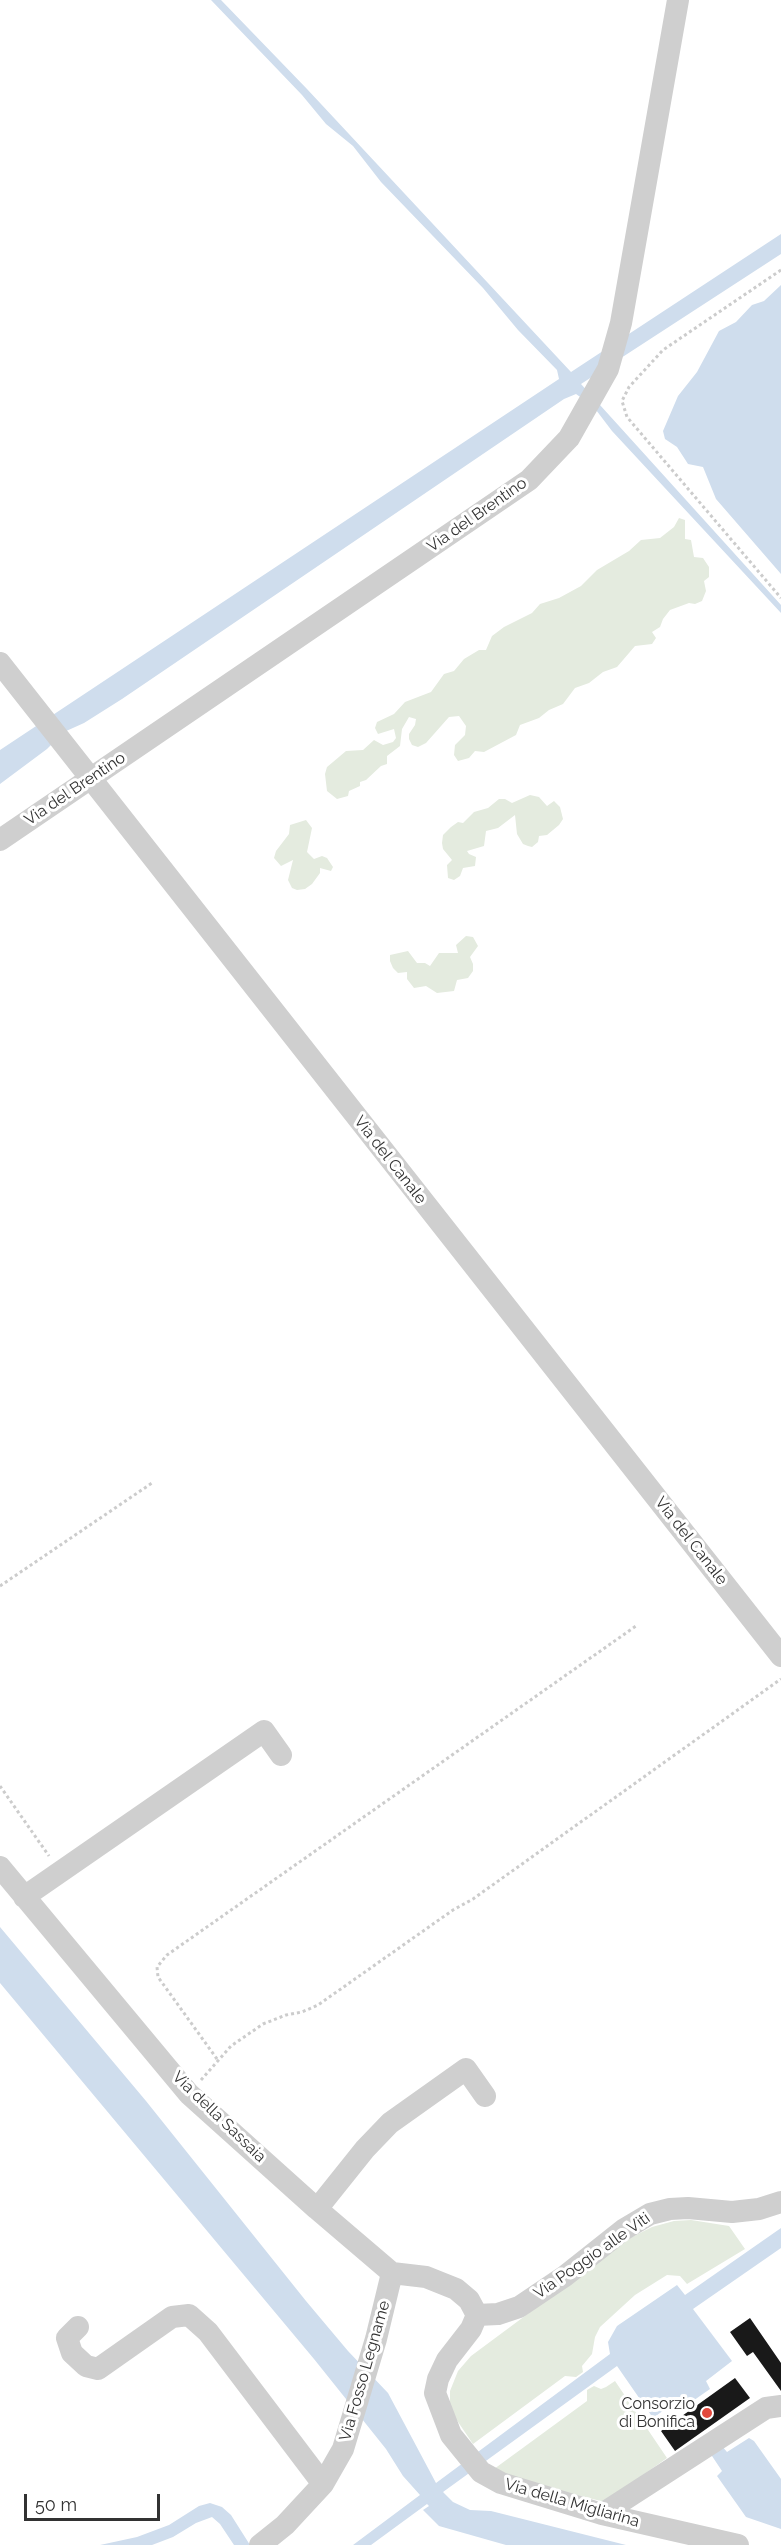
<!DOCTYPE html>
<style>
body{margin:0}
#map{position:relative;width:781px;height:2545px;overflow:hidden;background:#fff;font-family:Raleway,sans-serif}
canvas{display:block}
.scale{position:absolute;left:24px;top:2494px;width:136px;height:27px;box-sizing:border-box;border:3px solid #323232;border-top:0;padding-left:8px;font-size:18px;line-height:21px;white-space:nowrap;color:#323232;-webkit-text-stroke:4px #fff;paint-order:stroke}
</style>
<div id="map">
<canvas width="781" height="2545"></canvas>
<div class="scale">50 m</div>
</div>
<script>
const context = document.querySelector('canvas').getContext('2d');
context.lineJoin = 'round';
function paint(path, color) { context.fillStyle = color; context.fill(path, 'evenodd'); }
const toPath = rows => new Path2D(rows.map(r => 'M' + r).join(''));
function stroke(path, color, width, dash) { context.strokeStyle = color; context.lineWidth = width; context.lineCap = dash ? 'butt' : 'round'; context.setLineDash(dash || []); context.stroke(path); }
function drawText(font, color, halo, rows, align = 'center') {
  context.font = font + ' Raleway,sans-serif'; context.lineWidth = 6; context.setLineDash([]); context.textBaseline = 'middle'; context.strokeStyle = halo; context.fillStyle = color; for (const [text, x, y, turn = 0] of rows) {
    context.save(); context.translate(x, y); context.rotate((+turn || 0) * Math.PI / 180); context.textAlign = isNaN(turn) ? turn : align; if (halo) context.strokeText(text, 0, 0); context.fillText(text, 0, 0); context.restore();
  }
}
const green = toPath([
 [679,518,685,520,685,539,691,540,694,557,703,558,709,567,709,577,704,581,706,591,702,601,695,604,689,603,670,610,663,619,660,627,652,632,656,638,652,644,635,646,617,667,603,672,589,683,575,688,563,704,549,710,539,718,520,725,516,735,484,752,475,751,469,758,458,761,454,755,455,745,465,735,466,726,459,716,449,717,426,743,418,747,412,745,409,739,409,734,415,725,416,719,409,717,402,729,400,746,387,756,387,764,381,766,366,780,360,782,360,786,349,791,348,796,337,799,327,791,325,774,327,767,333,762,346,751,363,750,374,740,383,745,393,742,396,738,394,729,378,734,375,728,377,722,394,714,405,702,431,692,444,674,454,671,464,659,479,650,486,650,492,636,504,627,532,613,540,604,559,598,581,586,597,570,629,551,641,540,660,538,674,527],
 [530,795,539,797,547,806,554,801,560,807,563,819,559,825,547,835,539,836,538,842,532,847,528,846,523,844,517,834,515,815,498,828,486,831,484,846,467,851,469,854,476,857,475,866,463,868,460,876,454,880,448,878,447,865,452,860,443,849,442,843,443,835,451,827,458,822,463,823,474,812,488,808,499,799,505,799,512,803],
 [306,820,312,828,307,852,314,859,322,856,327,858,333,867,331,871,320,868,320,873,312,884,305,889,297,890,292,888,288,880,293,860,281,866,274,858,276,851,289,834,290,825],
 [466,936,473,937,478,946,470,957,473,964,473,971,468,978,457,980,454,991,437,993,426,986,414,988,407,979,407,972,398,973,393,968,390,961,390,955,408,951,417,963,425,963,430,966,439,953,458,953,456,945],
 [691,2220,729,2226,745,2249,687,2284,680,2276,667,2275,635,2295,600,2327,595,2337,592,2354,582,2366,583,2372,576,2377,565,2376,473,2444,456,2419,450,2404,450,2391,458,2371,471,2356,630,2238,652,2227,674,2221],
 [615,2381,667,2458,605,2502,523,2482,494,2469,587,2401,587,2390,594,2386,601,2389,606,2387]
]);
const water = toPath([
 [211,0,221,0,307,89,571,372,781,234,781,254,581,384,781,605,781,613,612,431,593,406,576,394,564,399,122,699,84,723,64,732,47,749,0,784,0,750,559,379,557,370,518,330,483,288,381,182,353,146,326,124,302,95],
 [781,285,781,574,716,499,703,467,688,464,677,447,665,439,663,431,678,396,697,372,719,331,736,322,752,305,764,301],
 [0,1927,146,2101,306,2301,348,2351,388,2393,436,2483,610,2354,608,2342,617,2326,677,2285,685,2295,781,2228,781,2248,693,2309,732,2361,706,2381,710,2389,677,2412,671,2405,653,2418,617,2366,443,2492,453,2502,470,2510,491,2511,626,2545,506,2545,439,2526,423,2510,429,2506,427,2504,371,2545,353,2545,420,2495,403,2476,386,2449,314,2359,0,1983],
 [749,2438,754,2441,781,2479,781,2529,746,2517,717,2476,722,2471,710,2453,721,2445,727,2452],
 [210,2503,222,2507,231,2515,250,2545,234,2545,220,2524,212,2517,196,2523,173,2537,152,2545,100,2545,137,2537,169,2525,199,2506]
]);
const building = toPath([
 [750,2318,781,2363,781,2391,753,2352,747,2356,730,2332],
 [735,2378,750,2398,675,2451,661,2431]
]);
const path = toPath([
 [781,270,663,350,629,387,622,401,627,417,781,598],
 [0,1586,152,1483],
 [0,1786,49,1856],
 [217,2059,158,1977,157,1967,167,1955,636,1626],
 [201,2080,231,2046,263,2024,286,2015,302,2012,318,2005,453,1910,473,1899,781,1679]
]);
const minor = toPath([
 [0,663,781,1656],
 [0,840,529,480,569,438,608,369,621,323,678,0],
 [0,1867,189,2094,317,2209,392,2273,426,2277,456,2289,469,2300,477,2315],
 [24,1897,264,1731,281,1755],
 [317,2209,365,2149,390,2123,466,2069,485,2096],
 [477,2315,471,2329,447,2360,438,2379,435,2393,451,2435,481,2472,501,2483,602,2514,738,2545],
 [477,2315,498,2314,519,2307,565,2276,623,2230,650,2214,670,2209,688,2208,732,2212,759,2209,781,2202],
 [78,2327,67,2338,72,2353,86,2366,98,2369,172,2317,189,2315,208,2332,323,2484],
 [602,2514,766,2408,781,2406],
 [260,2545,285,2525,323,2484,343,2449,376,2339,392,2273]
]);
const markers = [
 [707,2413,6,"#e2483c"]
];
const streetNames = [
 ["Via del Brentino",477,515,-35],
 ["Via del Brentino",75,789,-34],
 ["Via del Canale",390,1160,52],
 ["Via del Canale",691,1541,52],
 ["Via della Sassaia",219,2117,44],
 ["Via Poggio alle Viti",592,2256,-35],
 ["Via Fosso Legname",365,2371,-74],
 ["Via della Migliarina",572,2503,16]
];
const poiNames = [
 ["Consorzio",695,2404],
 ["di Bonifica",695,2422]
];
paint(green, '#e4ebdf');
paint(water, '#cfdded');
paint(building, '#191919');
stroke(path, '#ccc', 3, [3, 3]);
stroke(minor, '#cfcfcf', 22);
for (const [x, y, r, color] of markers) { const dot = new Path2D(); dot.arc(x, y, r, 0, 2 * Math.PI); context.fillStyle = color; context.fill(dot); stroke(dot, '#fff', 2); }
drawText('16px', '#323232', '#fff', streetNames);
drawText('16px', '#323232', '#fff', poiNames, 'right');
</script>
